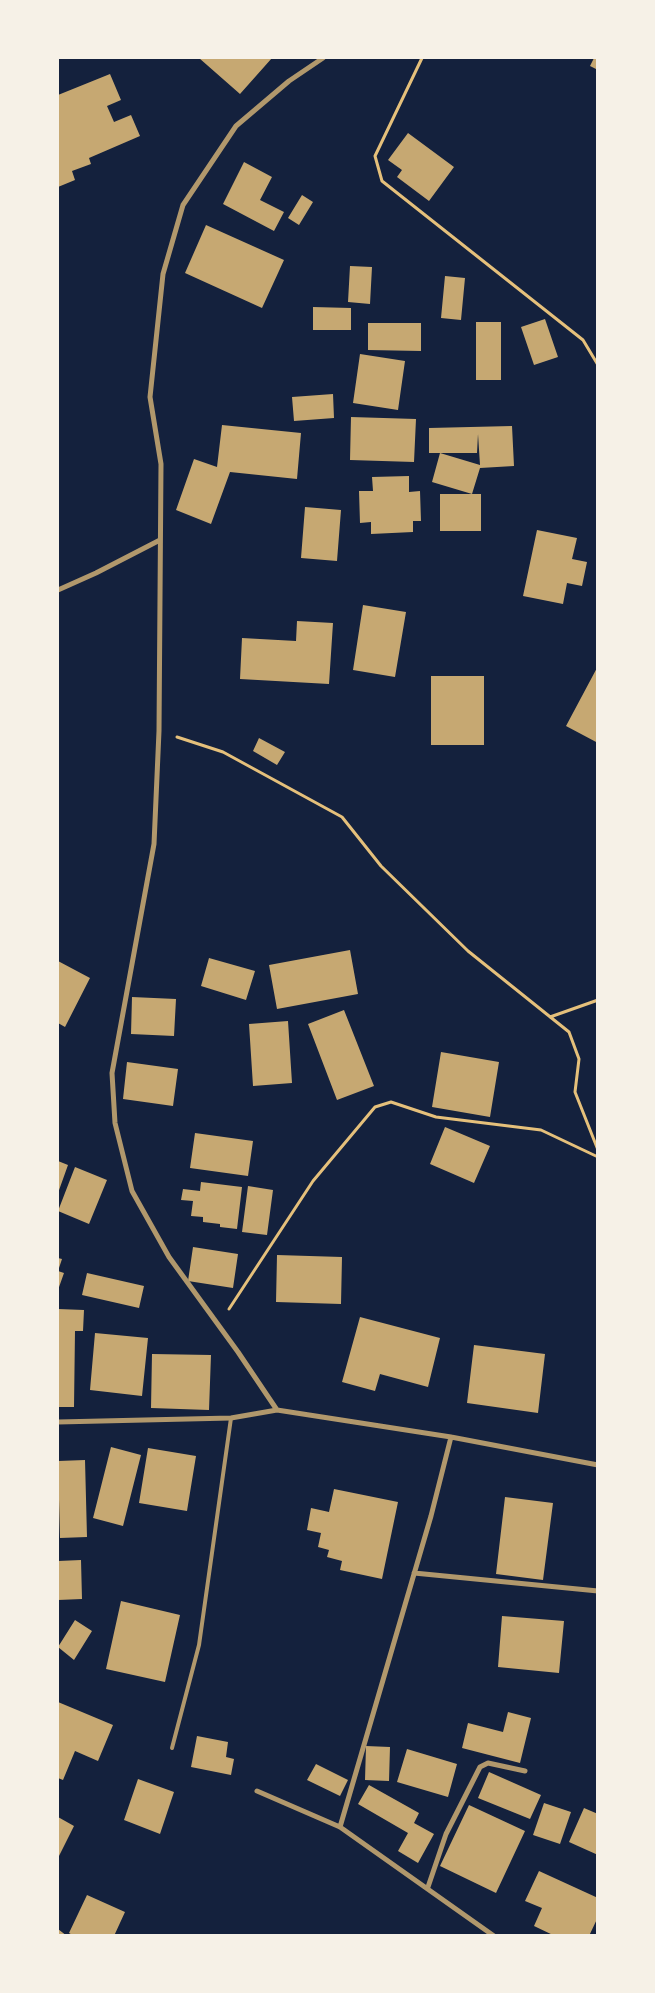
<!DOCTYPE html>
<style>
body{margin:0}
#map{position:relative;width:655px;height:1993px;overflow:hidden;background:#14213d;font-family:"Titillium Web",sans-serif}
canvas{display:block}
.frame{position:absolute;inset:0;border:59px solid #f6f1e7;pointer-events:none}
</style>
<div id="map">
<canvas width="655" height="1993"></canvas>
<div class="frame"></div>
</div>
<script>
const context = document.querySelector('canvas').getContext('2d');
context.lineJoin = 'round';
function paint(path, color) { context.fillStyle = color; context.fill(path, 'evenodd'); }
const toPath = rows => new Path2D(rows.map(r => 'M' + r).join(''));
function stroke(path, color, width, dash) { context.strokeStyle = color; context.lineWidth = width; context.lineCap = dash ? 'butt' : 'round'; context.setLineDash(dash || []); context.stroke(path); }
const building = toPath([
 [199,58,272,58,240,94],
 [594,58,598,58,598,70,590,66],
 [110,74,121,100,107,106,114,122,131,115,140,136,89,158,91,164,72,171,75,180,58,187,58,95],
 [408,133,454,167,429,201,397,177,402,170,388,160],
 [244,162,272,177,260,200,284,212,274,231,223,204],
 [302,195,313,202,299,225,288,218],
 [206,225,284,260,262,308,185,273],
 [350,266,372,267,370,304,348,302],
 [445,276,465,278,461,320,441,318],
 [313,307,351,308,351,330,313,330],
 [545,319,558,357,534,365,521,327],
 [476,322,501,322,501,380,476,380],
 [368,323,421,323,421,351,368,350],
 [360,354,405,361,398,410,353,403],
 [333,394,334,418,294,421,292,397],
 [351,417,416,419,414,462,350,460],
 [222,425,301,433,297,479,230,472,211,524,176,510,194,459,217,467],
 [512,426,514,466,480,468,472,494,432,482,440,453,480,465,478,434,477,453,429,453,429,428],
 [409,476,409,492,420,491,421,521,413,521,413,532,371,534,371,522,360,523,359,491,373,491,372,477],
 [440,494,481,494,481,531,440,531],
 [305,507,341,510,337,561,301,558],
 [537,530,577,538,572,559,587,562,582,586,567,583,563,604,523,596],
 [363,605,406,612,395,677,353,670],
 [297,621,333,623,329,684,240,679,242,638,296,641],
 [598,666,598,743,566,726],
 [431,676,484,676,484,745,431,745],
 [259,738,285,752,277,765,253,751],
 [350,950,358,994,277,1009,269,965],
 [209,958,255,971,246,1000,201,986],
 [58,961,90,978,65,1027,58,1023],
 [132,997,176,999,174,1036,131,1034],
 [344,1010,374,1086,337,1100,308,1024],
 [288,1021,292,1083,253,1086,249,1024],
 [441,1052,499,1062,490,1117,432,1107],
 [127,1062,178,1069,173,1106,123,1099],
 [445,1127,490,1146,474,1183,430,1164],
 [195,1133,253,1141,248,1176,190,1168],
 [58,1161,68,1165,58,1193],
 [75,1167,107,1180,89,1224,58,1211],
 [201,1182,242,1187,237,1229,220,1227,220,1224,203,1222,203,1217,191,1216,193,1201,181,1200,183,1189,200,1191],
 [248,1186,273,1190,267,1235,242,1232],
 [193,1247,238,1254,233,1288,188,1281],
 [277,1255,342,1257,341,1304,276,1302],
 [58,1258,62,1259,58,1271],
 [58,1271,64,1273,58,1290],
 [87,1273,144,1286,139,1308,82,1295],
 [58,1309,84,1310,83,1331,75,1331,74,1407,58,1407],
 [360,1317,440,1338,428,1387,380,1374,375,1391,342,1382],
 [95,1333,148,1338,142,1396,90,1390],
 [474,1345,545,1354,538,1413,467,1403],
 [152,1354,211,1355,209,1410,151,1408],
 [111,1447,141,1455,123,1526,93,1518],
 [148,1448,196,1456,187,1511,139,1503],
 [85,1460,87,1537,60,1538,58,1461],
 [334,1489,398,1502,382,1579,340,1570,342,1561,327,1557,329,1550,318,1547,321,1533,307,1530,311,1508,329,1512],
 [505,1497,553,1503,543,1580,496,1574],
 [81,1560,82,1599,58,1600,58,1561],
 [121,1601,180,1615,165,1682,106,1669],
 [502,1616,564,1621,559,1673,498,1667],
 [75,1620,92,1631,74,1660,58,1647],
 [58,1702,113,1725,98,1761,75,1751,63,1780,58,1778],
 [508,1712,531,1718,520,1763,462,1748,468,1723,503,1732],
 [197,1736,228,1742,226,1757,234,1759,231,1775,191,1767],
 [366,1746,390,1747,389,1781,365,1780],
 [407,1749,457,1764,448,1797,397,1782],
 [316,1764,348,1780,340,1796,307,1780],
 [489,1772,541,1795,530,1819,478,1798],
 [138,1779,174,1792,160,1834,124,1820],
 [369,1785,419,1813,414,1823,434,1834,418,1863,398,1851,408,1833,358,1804],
 [544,1803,571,1812,560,1844,533,1835],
 [469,1805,525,1831,496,1893,440,1866],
 [584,1808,598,1814,598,1855,569,1842],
 [58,1817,74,1826,58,1858],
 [539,1871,598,1898,598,1917,589,1936,555,1936,534,1926,542,1908,525,1901],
 [87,1895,125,1912,114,1936,74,1936,69,1933],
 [58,1929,67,1936,58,1936]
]);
const path = toPath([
 [422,58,375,156,382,181,583,340,598,365],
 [177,737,223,752,342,817,381,866,468,951,569,1032,579,1059,575,1092,598,1150],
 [550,1017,598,1000],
 [229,1309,313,1181,375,1107,391,1102,436,1117,541,1130,598,1157]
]);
const service = toPath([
 [172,1748,199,1645,231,1418]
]);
const minor = toPath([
 [58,590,96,573,160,540],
 [277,1410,238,1352,169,1257,132,1191,115,1123,112,1073,154,844,159,731,161,464,150,397,163,274,183,205,236,126,289,81,323,58],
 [58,1422,231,1418,277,1410,451,1437,598,1465],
 [414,1573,598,1591],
 [257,1791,340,1827,494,1936],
 [340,1827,431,1516,451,1437],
 [428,1887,446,1834,480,1767,488,1763,525,1771]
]);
paint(building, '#c6a872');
stroke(path, '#e5c07b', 3);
stroke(service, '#b1986c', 4);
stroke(minor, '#b1986c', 5);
</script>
